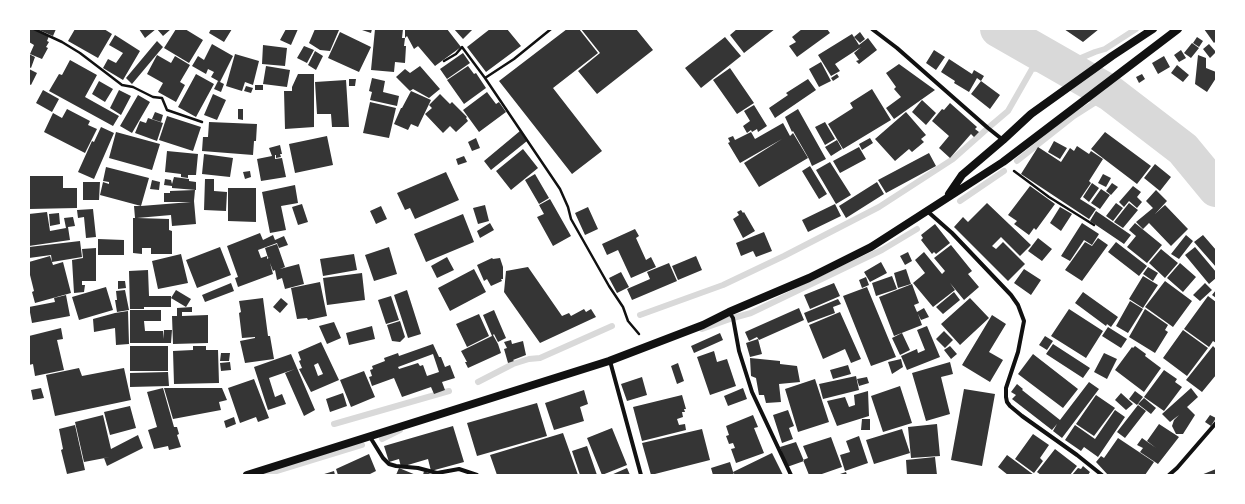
<!DOCTYPE html>
<style>
body{margin:0}
#map{position:relative;width:1245px;height:504px;overflow:hidden;background:#fff;font-family:"IBM Plex Sans",sans-serif}
canvas{display:block}
.frame{position:absolute;inset:0;border:30px solid #fff;pointer-events:none}
</style>
<div id="map">
<canvas width="1245" height="504"></canvas>
<div class="frame"></div>
</div>
<script>
const context = document.querySelector('canvas').getContext('2d');
context.lineJoin = 'round';
const toPath = rows => new Path2D(rows.map(r => 'M' + r).join(''));
function stroke(path, color, width, dash) { context.strokeStyle = color; context.lineWidth = width; context.lineCap = dash ? 'butt' : 'round'; context.setLineDash(dash || []); context.stroke(path); }
function paint(path, color) { context.fillStyle = color; context.fill(path, 'evenodd'); }
const stream = toPath([
 [1017,161,1074,116,1110,93],
 [960,201,1004,171],
 [640,315,723,285,784,256,879,207,953,159,988,128,1008,111,1032,69,1062,66,1095,52,1105,49,1136,29],
 [702,329,733,318,751,313,882,250,917,229],
 [478,382,513,364,529,359,540,358,612,326],
 [334,424,449,391],
 [382,439,400,430],
 [264,475,362,445]
]);
const river = toPath([
 [998,29,1110,93,1183,149,1216,189]
]);
const building = toPath([
 [29,29,33,29,49,36,47,41,49,42,46,47,48,48,42,59,30,54,34,45,29,42],
 [37,29,56,29,53,36],
 [75,29,104,29,112,34,98,58,68,41],
 [139,29,156,29,145,38],
 [157,29,171,29,163,36],
 [176,29,185,29,203,40,189,63,164,48],
 [211,29,232,29,224,42,209,33],
 [286,29,298,29,291,45,280,40],
 [315,29,339,30,330,51,320,50,309,43],
 [359,29,372,29,371,33],
 [375,29,403,29,402,38,405,38,404,46,406,46,405,63,395,62,394,72,371,70],
 [405,29,447,29,461,47,435,66,418,46,434,34,414,49,407,36,405,38],
 [454,29,473,29,463,39],
 [490,29,507,29,521,46,486,72,467,47],
 [567,29,579,29,598,53,553,88,602,151,572,174,499,81],
 [581,29,636,29,653,50,597,94,578,71,600,53],
 [737,29,775,29,744,53,730,35],
 [802,29,827,29,830,33,797,57,789,46,796,42,792,37],
 [1064,29,1099,29,1083,42],
 [1204,29,1216,29,1216,41,1214,43],
 [340,32,371,47,359,72,328,58],
 [860,32,865,39,860,43,854,37],
 [852,34,859,45,868,38,877,50,859,64,856,61,859,60,854,53,861,47,835,64,840,71,831,76,818,55],
 [115,35,140,51,123,80,103,68,108,59,116,63,123,53,109,45],
 [725,37,741,56,701,88,685,68],
 [1197,37,1203,41,1199,47,1193,43],
 [157,41,163,47,132,84,126,78],
 [1192,43,1199,48,1191,58,1184,53],
 [212,44,233,56,220,82,211,77,214,72,208,69,206,74,192,66,198,56,204,60],
 [1209,44,1216,52,1210,58,1203,49],
 [263,45,287,48,285,66,262,64],
 [304,46,314,50,307,63,297,58],
 [934,50,945,57,936,70,926,63],
 [1181,50,1186,58,1179,62,1174,55],
 [315,51,323,56,316,70,308,65],
 [463,53,470,63,447,79,440,69],
 [29,54,35,57,31,68,29,67],
 [235,54,259,61,253,85,245,82,242,91,226,86],
 [157,55,171,63,175,56,190,65,180,82,185,85,176,102,158,92,163,83,147,74],
 [1198,55,1206,58,1206,68,1216,72,1216,78,1207,92,1195,84],
 [1164,56,1170,67,1158,74,1152,63],
 [949,59,972,74,974,70,984,76,981,81,977,78,969,92,954,83,955,81,941,72],
 [70,60,97,75,85,97,119,116,113,126,49,91,59,74,62,75],
 [821,62,831,81,819,87,809,69],
 [899,64,935,90,894,119,886,108,901,97,894,89,896,87,886,73],
 [1177,65,1189,75,1183,82,1171,73],
 [266,66,290,70,287,87,263,84],
 [420,66,440,89,429,98,413,89,410,91,396,77,405,69,410,73],
 [468,66,474,74,476,73,486,88,464,104,447,80],
 [730,68,754,103,737,114,713,80],
 [29,69,37,73,31,85,29,84],
 [196,74,214,84,196,117,178,107],
 [298,74,314,74,314,127,285,129,284,91,292,91,292,87],
 [837,74,839,77,833,81,831,78],
 [1142,74,1145,79,1139,83,1136,77],
 [372,78,385,81,383,92,399,96,397,106,370,100,372,92,369,91],
 [349,79,356,79,355,86,349,86],
 [808,79,816,90,775,118,769,108,788,95,786,93],
 [346,80,349,127,332,127,331,114,317,114,315,82],
 [99,81,113,89,105,102,92,94],
 [218,81,224,84,221,92,214,89],
 [981,81,1000,95,990,109,971,94],
 [255,85,263,85,263,90,255,90],
 [246,86,253,88,251,93,244,91],
 [872,89,891,120,843,149,828,124,853,108,850,103],
 [43,90,59,99,52,112,36,103],
 [119,90,131,96,121,115,110,108],
 [411,91,431,100,418,127,411,124,408,130,394,124,401,108,402,108],
 [487,92,496,104,499,102,506,112,479,132,463,110],
 [213,94,226,100,217,120,204,115],
 [440,94,450,104,452,102,467,117,466,118,468,121,456,132,450,126,443,133,425,114,432,108,429,105],
 [138,95,150,102,132,133,120,126],
 [922,100,936,113,926,125,912,112],
 [370,102,396,108,389,138,363,133],
 [950,103,977,127,975,129,979,132,974,137,971,134,950,158,939,148,949,136,932,121,942,109,944,110],
 [754,105,767,126,758,132,757,129,752,132,751,130,747,133,743,126,750,121,744,111],
 [67,109,90,121,88,125,97,129,85,153,44,132,53,113,62,118],
 [238,109,243,109,243,120,238,119],
 [798,109,826,159,812,166,809,159,793,131,792,132,785,117],
 [155,112,163,115,161,122,152,119],
 [906,112,926,135,921,139,924,142,912,152,909,149,895,161,875,139],
 [167,116,201,127,193,151,159,140],
 [148,118,163,123,157,141,135,133,140,121,146,123],
 [209,122,257,124,256,141,254,141,253,155,202,151,203,137,208,137],
 [825,122,835,139,825,145,815,127],
 [783,123,790,136,793,133,808,158,759,187,744,163,782,139,740,163,728,143,730,142,728,138,733,136,735,140,751,132,755,139],
 [101,127,114,133,94,179,78,172,92,141,94,142],
 [520,131,527,141,491,170,484,161],
 [116,132,160,144,152,170,109,158],
 [1105,132,1151,166,1137,184,1091,149],
 [327,136,333,165,295,173,289,144],
 [476,138,480,148,472,151,468,142],
 [870,138,873,143,862,150,859,144],
 [837,140,842,149,831,156,825,147],
 [1054,141,1067,148,1060,159,1048,152],
 [280,145,282,154,280,154,281,157,276,158,276,155,275,155,275,159,282,158,286,177,261,181,257,159,272,156,269,148],
 [1077,146,1089,154,1091,151,1103,159,1089,181,1091,183,1080,199,1096,209,1089,219,1021,174,1038,147,1061,162,1070,148,1074,151],
 [859,147,866,159,840,173,833,161],
 [523,149,538,168,511,190,496,171],
 [167,151,198,154,196,175,188,175,188,178,181,177,181,174,165,172],
 [929,153,936,166,886,193,878,180],
 [204,154,233,158,230,177,202,174],
 [464,156,467,162,458,165,456,159],
 [830,162,851,195,836,204,816,170],
 [1155,164,1171,177,1160,191,1144,178],
 [810,166,827,194,819,199,802,171],
 [106,167,149,178,141,206,191,202,164,202,164,193,170,193,170,191,195,190,194,201,196,224,172,226,171,215,137,218,169,219,169,230,172,231,172,254,151,254,151,248,142,248,142,254,133,253,133,218,135,218,134,206,141,206,100,195,103,182,109,184,109,182,103,181],
 [250,171,251,177,245,179,243,172],
 [446,172,459,200,415,219,410,208,405,210,397,193],
 [535,174,549,198,539,204,525,180],
 [1103,174,1111,178,1106,187,1098,183],
 [29,176,63,176,63,188,77,188,77,208,29,209],
 [174,177,189,179,189,181,196,182,196,190,172,188,172,186,164,185,165,179,171,180,172,184],
 [205,179,214,179,214,191,227,192,226,211,204,210],
 [152,180,160,182,159,190,150,189],
 [83,182,100,182,99,200,83,200],
 [877,182,884,194,846,218,839,206],
 [1092,183,1099,188,1089,202,1083,197],
 [1112,183,1118,187,1111,195,1106,191],
 [295,185,298,203,281,206,286,230,270,233,262,192],
 [1030,186,1055,204,1036,230,1034,228,1029,235,1014,224,1017,221,1008,215],
 [1133,186,1141,192,1137,197,1142,202,1137,208,1129,201,1124,207,1119,202],
 [228,188,256,188,256,222,228,221],
 [1101,189,1110,195,1100,209,1091,203],
 [1156,190,1167,201,1155,214,1165,205,1188,229,1171,246,1149,223,1143,229,1136,222,1153,208,1146,201],
 [550,199,571,236,553,246,537,217,544,214,539,205],
 [987,203,1031,245,1020,256,1001,237,992,246,996,249,1003,242,1025,264,1008,281,954,227,963,217,968,222],
 [1116,203,1123,208,1113,221,1106,216],
 [1129,203,1138,210,1123,228,1114,222],
 [302,204,308,222,298,225,292,207],
 [835,204,841,216,808,232,802,220],
 [485,205,489,221,478,224,473,208],
 [381,206,387,219,376,224,370,211],
 [588,207,598,229,585,235,575,213],
 [1060,207,1072,214,1061,231,1050,223],
 [93,209,96,237,86,238,84,217,78,218,77,210],
 [741,210,743,213,744,212,755,231,743,238,733,219,739,215,737,212],
 [1096,211,1131,235,1124,244,1090,221],
 [47,212,50,231,66,228,64,218,73,217,75,226,68,227,70,240,29,246,29,214],
 [59,213,60,224,50,226,49,214],
 [463,214,474,242,426,262,414,234],
 [490,223,494,230,480,238,477,231],
 [1082,223,1099,234,1092,245,1084,240,1070,261,1061,256],
 [1135,223,1162,245,1147,263,1127,247,1136,236,1129,230],
 [935,224,950,243,936,254,934,252,932,254,921,240,923,238,921,235],
 [635,229,639,236,636,238,646,260,651,257,656,267,631,278,618,250,607,255,602,244],
 [764,232,772,251,756,257,753,251,741,256,736,243],
 [260,233,263,240,273,235,275,240,284,236,288,245,279,248,277,243,258,250,261,258,267,256,267,259,270,257,268,258,265,248,277,244,285,267,280,269,299,264,304,284,285,289,282,278,277,280,275,270,273,271,270,263,273,274,238,287,235,278,238,277,227,246],
 [1186,235,1193,241,1179,259,1171,254],
 [1203,235,1216,250,1216,267,1194,242],
 [1038,238,1052,249,1042,261,1028,251],
 [1098,238,1108,245,1082,281,1065,270,1085,242,1092,246],
 [98,239,124,240,124,255,98,255],
 [80,241,82,257,52,262,51,255,29,258,29,247],
 [1116,242,1147,266,1139,276,1108,252],
 [951,245,972,271,968,274,979,287,964,300,950,283,955,290,933,307,913,283,925,273,915,260,924,252,942,274,945,271,934,258],
 [220,247,231,275,197,288,186,260],
 [389,247,397,274,374,281,365,255],
 [1195,247,1216,272,1216,278,1209,284,1185,255],
 [96,248,96,281,82,281,82,285,85,285,84,292,74,293,72,260,83,258,82,249],
 [1161,249,1178,263,1165,278,1149,263],
 [908,252,912,261,905,265,900,256],
 [181,254,188,283,158,289,152,261],
 [354,254,357,270,323,276,320,259],
 [50,256,53,265,63,262,71,293,35,303,32,292,34,291,29,271,29,262],
 [696,256,702,270,678,280,672,266],
 [447,257,454,270,437,278,431,266],
 [492,258,493,259,500,258,503,267,503,279,501,279,502,281,491,286,487,279,484,281,477,265],
 [881,262,887,273,870,282,864,272],
 [669,263,677,281,632,300,627,289,650,279,647,272],
 [1180,263,1196,277,1183,292,1167,278],
 [528,267,562,316,569,313,571,316,584,309,586,312,591,309,596,317,540,343,504,292,506,271],
 [1148,267,1158,273,1153,281,1143,274],
 [474,269,486,292,450,311,438,288],
 [906,269,911,284,898,288,894,273],
 [1024,269,1041,280,1031,295,1014,283],
 [148,270,149,296,171,296,171,307,144,307,144,309,130,309,129,271],
 [621,272,629,287,617,293,609,278],
 [362,273,365,300,327,305,323,278],
 [892,276,897,289,876,296,872,283],
 [1143,276,1158,285,1143,308,1129,299],
 [866,277,869,285,862,288,859,280],
 [118,281,125,281,126,288,118,289],
 [1165,281,1192,301,1173,327,1145,307],
 [320,282,327,316,308,320,307,318,297,319,291,288],
 [231,283,234,291,205,302,202,295],
 [834,283,840,296,810,309,804,295],
 [1205,283,1212,290,1200,301,1193,295],
 [912,284,919,303,914,305,917,312,924,308,929,317,921,320,918,314,922,325,894,336,879,297],
 [106,287,113,310,79,320,72,297],
 [867,287,896,357,871,366,843,296],
 [125,290,129,310,117,312,115,300,117,300,116,291],
 [176,290,191,299,186,307,171,298],
 [407,290,421,334,408,338,394,295],
 [1216,290,1216,298,1212,295],
 [954,292,960,300,943,314,936,307],
 [1083,292,1118,317,1111,327,1107,324,1106,326,1075,303],
 [66,295,70,316,32,323,29,307,55,302,54,298],
 [391,296,399,320,386,324,378,300],
 [1208,296,1216,302,1216,343,1213,341,1209,347,1184,329],
 [263,298,268,336,270,336,274,359,245,363,240,341,255,338,255,337,242,338,239,313,241,312,239,301],
 [281,298,288,304,280,313,273,307],
 [970,298,989,318,960,345,941,324],
 [838,299,841,304,833,307,835,313,808,323,804,313],
 [1130,301,1143,309,1128,333,1116,326],
 [192,307,192,312,182,312,182,316,208,315,208,343,173,344,172,316,177,316,177,308],
 [799,308,804,320,759,340,757,337,749,341,745,332],
 [1069,309,1103,331,1086,358,1051,336],
 [1145,309,1168,325,1165,330,1168,332,1155,353,1129,337],
 [130,310,161,310,161,321,144,321,145,331,163,331,163,339,164,330,172,330,171,343,130,343],
 [494,310,506,338,498,342,494,334,493,335,498,344,501,353,468,368,465,362,467,362,461,351,492,336,483,315],
 [128,311,129,344,116,345,115,328,94,332,93,319,115,313],
 [840,312,861,359,851,363,845,349,823,359,809,325],
 [479,314,489,336,467,347,456,324],
 [992,315,1006,324,989,352,1003,360,990,382,962,365],
 [400,321,405,337,400,342,392,341,387,325],
 [334,322,341,338,327,344,319,326],
 [372,326,375,339,349,345,346,333],
 [927,326,940,357,907,370,901,356,917,349,918,353,925,350,917,330],
 [1108,327,1127,339,1121,348,1102,336],
 [61,328,63,339,57,340,64,370,35,376,33,364,29,365,29,336],
 [1183,330,1208,348,1187,376,1163,358],
 [944,331,953,340,945,348,936,339],
 [720,333,723,340,694,353,691,346],
 [902,333,910,350,900,355,892,338],
 [1045,336,1053,341,1047,350,1039,345],
 [758,339,762,354,750,357,746,343],
 [511,340,512,344,523,341,526,355,513,360,514,361,508,363,504,349,507,348,504,342],
 [321,342,339,380,311,392,299,369,302,368,299,361,301,360,298,352],
 [318,363,323,374,318,376,314,365],
 [433,344,439,357,441,357,445,367,450,365,455,378,442,382,445,390,434,394,431,387,402,397,394,378,372,386,369,377,372,376,370,370,373,369,372,366,385,361,384,358,398,353,399,356],
 [433,354,439,372,427,376,423,365,420,366,418,363,399,369,398,367],
 [1053,344,1090,368,1083,378,1046,354],
 [130,346,168,346,168,371,130,371],
 [193,346,206,346,206,350,218,350,219,383,174,384,173,351,193,350],
 [950,346,957,354,951,359,944,350],
 [1135,346,1146,354,1145,356,1161,368,1144,392,1115,370,1132,347,1133,348],
 [1213,346,1216,349,1216,375,1202,392,1186,380],
 [714,351,717,362,727,359,736,386,710,395,697,357],
 [221,353,230,353,229,361,220,361],
 [1104,353,1117,359,1107,379,1094,372],
 [291,354,315,410,304,416,285,373,295,369,269,378,275,397,282,394,286,404,268,410,254,367],
 [1033,354,1078,389,1063,408,1018,374],
 [750,358,780,361,780,364,797,366,800,382,779,384,781,402,766,403,764,395,759,395,756,378,751,376],
 [901,359,903,367,892,374,888,362],
 [230,362,231,370,221,371,220,363],
 [950,362,953,374,941,377,950,414,926,421,912,373],
 [678,363,684,381,677,384,671,366],
 [848,365,851,374,833,379,830,370],
 [79,368,82,376,124,368,131,400,55,416,46,375],
 [1164,370,1177,379,1175,382,1182,387,1164,411,1144,397],
 [364,371,375,397,351,407,340,380],
 [168,372,169,386,130,387,130,373],
 [856,376,859,390,823,399,819,384],
 [642,377,647,395,627,401,621,384],
 [867,377,869,383,859,386,857,379],
 [254,379,269,418,258,422,256,417,240,423,228,388],
 [815,379,829,422,798,432,785,389],
 [1089,382,1099,389,1062,438,1053,431,1057,424,1052,430,1012,399,1016,395,1011,392,1017,384,1023,389,1022,390,1060,420],
 [900,386,912,423,883,432,871,396],
 [41,388,44,398,33,400,31,390],
 [163,388,174,427,177,427,179,434,177,435,181,447,169,450,168,446,154,449,148,430,157,427,147,392],
 [164,388,222,388,227,400,219,402,221,410,173,419],
 [743,388,747,399,728,406,724,396],
 [1191,388,1198,397,1187,407,1195,415,1183,434,1176,434,1172,426,1174,420,1179,415,1170,422,1162,414],
 [964,389,995,394,982,466,951,460],
 [584,390,588,404,580,407,584,421,554,430,545,403],
 [868,391,869,416,837,426,827,401,845,397,849,407,855,405,854,395],
 [1135,391,1143,397,1137,405,1129,399],
 [343,393,347,406,330,412,326,399],
 [1121,393,1133,404,1126,410,1115,400],
 [682,395,686,409,684,409,685,412,682,412,683,417,677,419,679,425,685,424,686,430,642,441,633,407],
 [1096,395,1115,408,1094,436,1076,424],
 [1144,398,1156,408,1151,414,1138,404],
 [537,403,547,436,477,456,467,423],
 [1138,405,1146,411,1125,438,1117,432],
 [130,406,136,428,110,435,104,412],
 [788,410,794,426,789,428,793,439,782,443,773,415],
 [1115,410,1125,417,1098,457,1084,447,1081,451,1065,440,1075,425,1095,439],
 [103,415,111,449,138,435,143,448,107,466,104,458,110,457,84,462,75,422],
 [753,415,758,427,754,428,764,453,736,463,731,449,735,448,733,443,729,444,726,436,729,435,726,426],
 [1210,415,1216,418,1211,426,1205,422],
 [234,417,236,424,226,428,224,421],
 [862,419,870,419,870,430,861,430],
 [937,424,940,456,911,458,908,427],
 [1159,424,1179,437,1158,464,1140,452,1143,448,1137,445,1142,438,1156,448,1147,441],
 [75,425,85,470,67,474,61,450,63,449,59,429],
 [453,426,464,462,431,471,428,459,401,467,399,459,389,462,384,446],
 [612,428,627,465,602,475,587,438],
 [702,429,710,460,651,475,642,443],
 [902,429,910,453,874,464,866,440],
 [563,433,578,475,497,475,490,455],
 [1033,434,1049,445,1040,458,1043,461,1034,473,1015,459],
 [859,436,868,463,845,471,840,455,850,452,846,441],
 [831,437,842,467,819,475,809,475,803,460,808,458,803,446],
 [1118,438,1154,462,1145,475,1108,475,1096,462,1101,456,1104,458],
 [796,442,804,461,787,467,780,447],
 [587,446,597,475,580,475,572,451],
 [1055,449,1077,466,1070,475,1041,475,1037,472],
 [772,453,783,475,735,475,733,472],
 [369,454,376,471,368,475,338,475,336,469],
 [1007,455,1034,475,1008,475,998,467],
 [935,457,937,475,907,475,906,460],
 [730,462,734,475,713,475,711,468],
 [1083,466,1090,472,1088,475,1072,475,1078,468,1081,469],
 [399,468,416,475,396,475],
 [627,468,630,475,611,475],
 [1216,469,1216,475,1201,475],
 [334,471,335,475,321,475],
 [424,471,433,475,423,475],
 [846,472,847,475,837,475]
]);
const path = toPath([
 [34,29,62,42,80,53,122,85,133,87,153,97,162,98,167,110,202,122],
 [444,61,456,54,462,47,485,78,560,189,568,207,571,219,609,286,623,307,628,321,639,334],
 [485,78,514,59,551,29],
 [1014,171,1049,197,1094,225]
]);
const minor = toPath([
 [872,29,897,48,988,128,1003,140],
 [926,210,952,233,1011,295,1018,305,1024,321,1018,352,1006,388,1006,397,1007,402,1010,406,1022,416,1077,455,1102,475],
 [729,312,733,318,739,351,752,392,791,475],
 [610,361,641,475],
 [370,437,383,458,389,464,396,466,418,468,437,473,459,469,477,475],
 [1169,475,1177,468,1216,423]
]);
const secondary = toPath([
 [949,194,962,175,1003,140,1031,114,1112,56,1153,29],
 [247,475,609,361,703,325,729,312,809,278,871,247,1003,162,1178,29]
]);
stroke(stream, '#d9d9d9', 6);
stroke(river, '#d9d9d9', 36);
paint(building, '#353535');
stroke(path, '#111', 2.5);
stroke(minor, '#111', 4);
stroke(secondary, '#111', 8);
</script>
